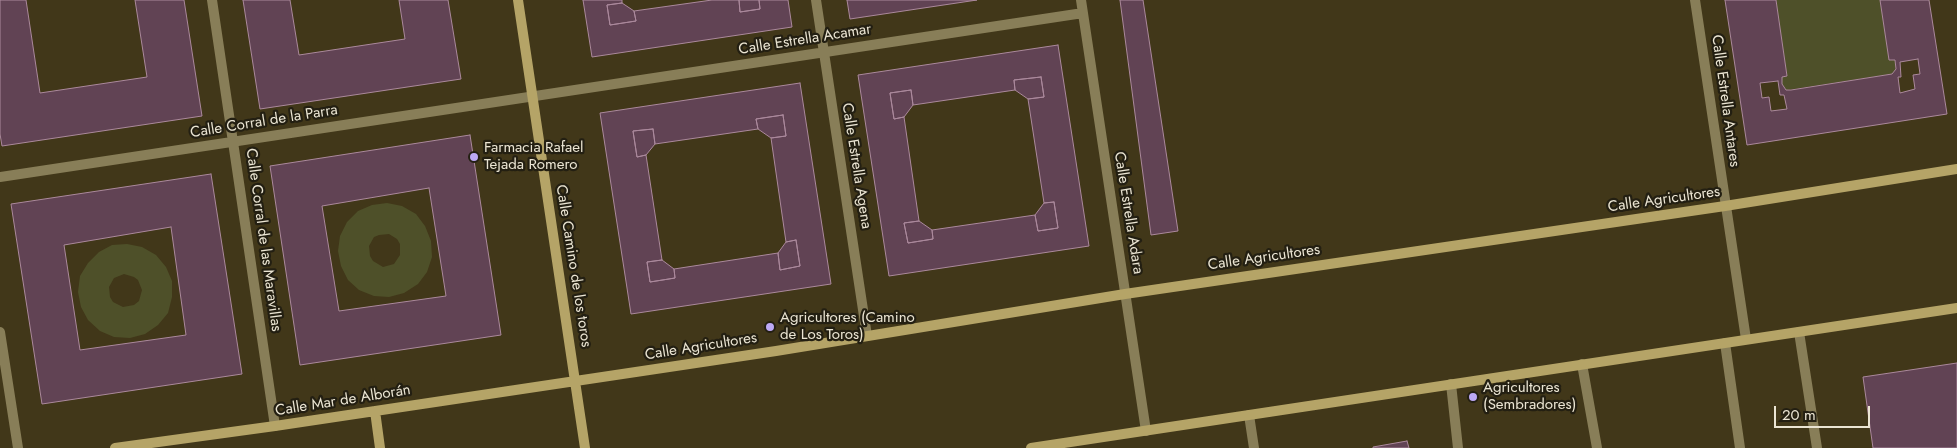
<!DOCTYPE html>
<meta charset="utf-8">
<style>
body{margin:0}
#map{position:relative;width:1957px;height:448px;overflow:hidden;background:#413719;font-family:Jost,sans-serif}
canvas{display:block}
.scale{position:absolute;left:1774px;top:406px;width:96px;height:22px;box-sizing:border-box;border:2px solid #ebe5d3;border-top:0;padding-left:6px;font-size:15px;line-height:18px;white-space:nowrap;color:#ebe5d3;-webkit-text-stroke:4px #231f12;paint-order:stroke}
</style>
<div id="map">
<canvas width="1957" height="448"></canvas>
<div class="scale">20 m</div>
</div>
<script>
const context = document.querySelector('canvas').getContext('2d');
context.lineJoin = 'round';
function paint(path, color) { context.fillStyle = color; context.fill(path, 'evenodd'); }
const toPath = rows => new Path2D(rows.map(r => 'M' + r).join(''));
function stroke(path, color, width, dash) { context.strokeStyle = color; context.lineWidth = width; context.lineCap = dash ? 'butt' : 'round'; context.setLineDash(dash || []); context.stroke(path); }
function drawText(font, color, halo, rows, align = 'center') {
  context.font = font + ' Jost,sans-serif'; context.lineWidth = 4.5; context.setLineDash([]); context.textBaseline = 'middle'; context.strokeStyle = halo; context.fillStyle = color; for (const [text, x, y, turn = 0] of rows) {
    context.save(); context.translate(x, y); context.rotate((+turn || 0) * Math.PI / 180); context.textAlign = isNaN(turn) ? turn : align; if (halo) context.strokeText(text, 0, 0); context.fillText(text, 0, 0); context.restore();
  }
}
const green = toPath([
 [1776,0,1880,0,1889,60,1895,60,1895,72,1892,74,1786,90,1782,84,1782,77,1787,76],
 [387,203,402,206,416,214,425,226,431,241,432,257,427,272,418,284,404,293,389,297,374,296,359,290,348,280,341,266,338,251,340,236,347,222,358,211,372,205],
 [389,234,397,239,400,244,400,255,394,264,383,267,373,261,370,256,369,246,374,237,379,235],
 [127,244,142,247,156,255,166,267,172,281,172,297,168,313,158,325,145,334,130,338,114,337,100,331,88,320,81,307,78,292,80,276,88,263,99,252,112,245],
 [124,274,134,277,138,280,142,290,139,301,134,305,123,307,113,302,110,297,109,287,114,278]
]);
const building = toPath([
 [0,0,26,0,40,93,147,77,135,0,184,0,202,116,2,146,0,134,0,0],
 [243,0,290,0,299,55,405,39,399,0,448,0,461,79,260,109,243,0],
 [583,0,622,0,622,3,607,5,610,25,636,21,634,11,712,0,739,0,740,12,760,9,759,0,788,0,792,27,592,57,583,0],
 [739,0,759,0,760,9,740,12,739,0],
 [847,0,977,0,850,19,847,0],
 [1120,0,1143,0,1178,231,1151,235,1120,0],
 [1725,0,1776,0,1787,76,1782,77,1782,84,1786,90,1791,90,1892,74,1896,69,1895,60,1889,60,1880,0,1929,0,1947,114,1747,145,1725,0],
 [622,3,634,11,636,21,610,25,607,5,622,3],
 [1058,45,1089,246,889,276,858,75,1058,45],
 [1041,77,1044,97,1028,99,1044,203,1054,202,1058,228,1038,231,1035,215,932,230,933,239,908,243,904,223,919,221,904,117,894,119,890,93,911,90,913,105,1015,90,1014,80,1041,77],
 [1918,59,1920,74,1913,75,1915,89,1900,93,1898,77,1901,77,1900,62,1918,59],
 [1041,77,1044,97,1028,99,1015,90,1014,80,1041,77],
 [1778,81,1780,95,1784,95,1787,109,1771,111,1769,97,1762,98,1760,83,1778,81],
 [800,83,831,284,631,314,600,113,800,83],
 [783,115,786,136,771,138,786,242,796,240,800,266,780,270,778,253,674,269,675,278,650,282,647,262,662,260,646,155,637,157,633,131,653,129,655,144,758,129,756,119,783,115],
 [911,90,913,105,904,117,894,119,890,93,911,90],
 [783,115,786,136,771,138,758,129,756,119,783,115],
 [653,129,655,144,646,155,637,157,633,131,653,129],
 [470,135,501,335,300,365,270,166,470,135],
 [429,188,446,296,339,311,322,206,429,188],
 [211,174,242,374,42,404,11,204,211,174],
 [171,227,186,335,80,350,64,245,171,227],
 [1054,202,1058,228,1038,231,1035,215,1044,203,1054,202],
 [919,221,932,230,933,239,908,243,904,223,919,221],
 [796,240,800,266,780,270,778,253,786,242,796,240],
 [662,260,674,269,675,278,650,282,647,262,662,260],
 [1957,363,1957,448,1873,448,1863,377,1957,363],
 [1407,441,1409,448,1373,448,1373,447,1407,441]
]);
const street = toPath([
 [212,0,275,426],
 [816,0,867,336],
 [1081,0,1146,431],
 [1695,0,1746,339],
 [0,177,1083,13],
 [0,332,18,448],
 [1799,332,1817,448],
 [1725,343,1740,448],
 [1582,364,1597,448],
 [1451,384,1458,448],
 [1249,415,1254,448]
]);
const secondary = toPath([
 [518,0,585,448],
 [375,411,380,448],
 [115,448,275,426,776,351,1125,294,1725,206,1957,169],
 [1031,448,1957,308]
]);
const markers = [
 [474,157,5,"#bda9f5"],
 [770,327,5,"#bda9f5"],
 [1473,397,5,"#bda9f5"]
];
const streetNames = [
 ["Calle Estrella Acamar",805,40,-9],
 ["Calle Estrella Antares",1725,101,82],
 ["Calle Corral de la Parra",264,122,-9],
 ["Calle Estrella Agena",856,166,81],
 ["Calle Agricultores",1664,200,-8],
 ["Calle Estrella Adara",1128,213,81],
 ["Calle Corral de las Maravillas",263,240,82],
 ["Calle Agricultores",1264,258,-8],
 ["Calle Camino de los toros",573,266,81],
 ["Calle Agricultores",701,347,-9],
 ["Calle Mar de Alborán",343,401,-9]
];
const poiNames = [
 ["Farmacia Rafael",484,148],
 ["Tejada Romero",484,165],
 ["Agricultores (Camino",780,318],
 ["de Los Toros)",780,335],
 ["Agricultores",1483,388],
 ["(Sembradores)",1483,405]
];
paint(green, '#4e5029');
paint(building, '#614354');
stroke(building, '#ab899c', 1);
stroke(street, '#887e58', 10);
stroke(secondary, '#b5a467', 10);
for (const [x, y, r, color] of markers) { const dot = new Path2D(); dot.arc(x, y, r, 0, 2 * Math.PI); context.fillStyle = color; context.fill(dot); stroke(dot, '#231f12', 2); }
drawText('15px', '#ebe5d3', '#231f12', streetNames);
drawText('15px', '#ebe5d3', '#231f12', poiNames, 'left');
</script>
